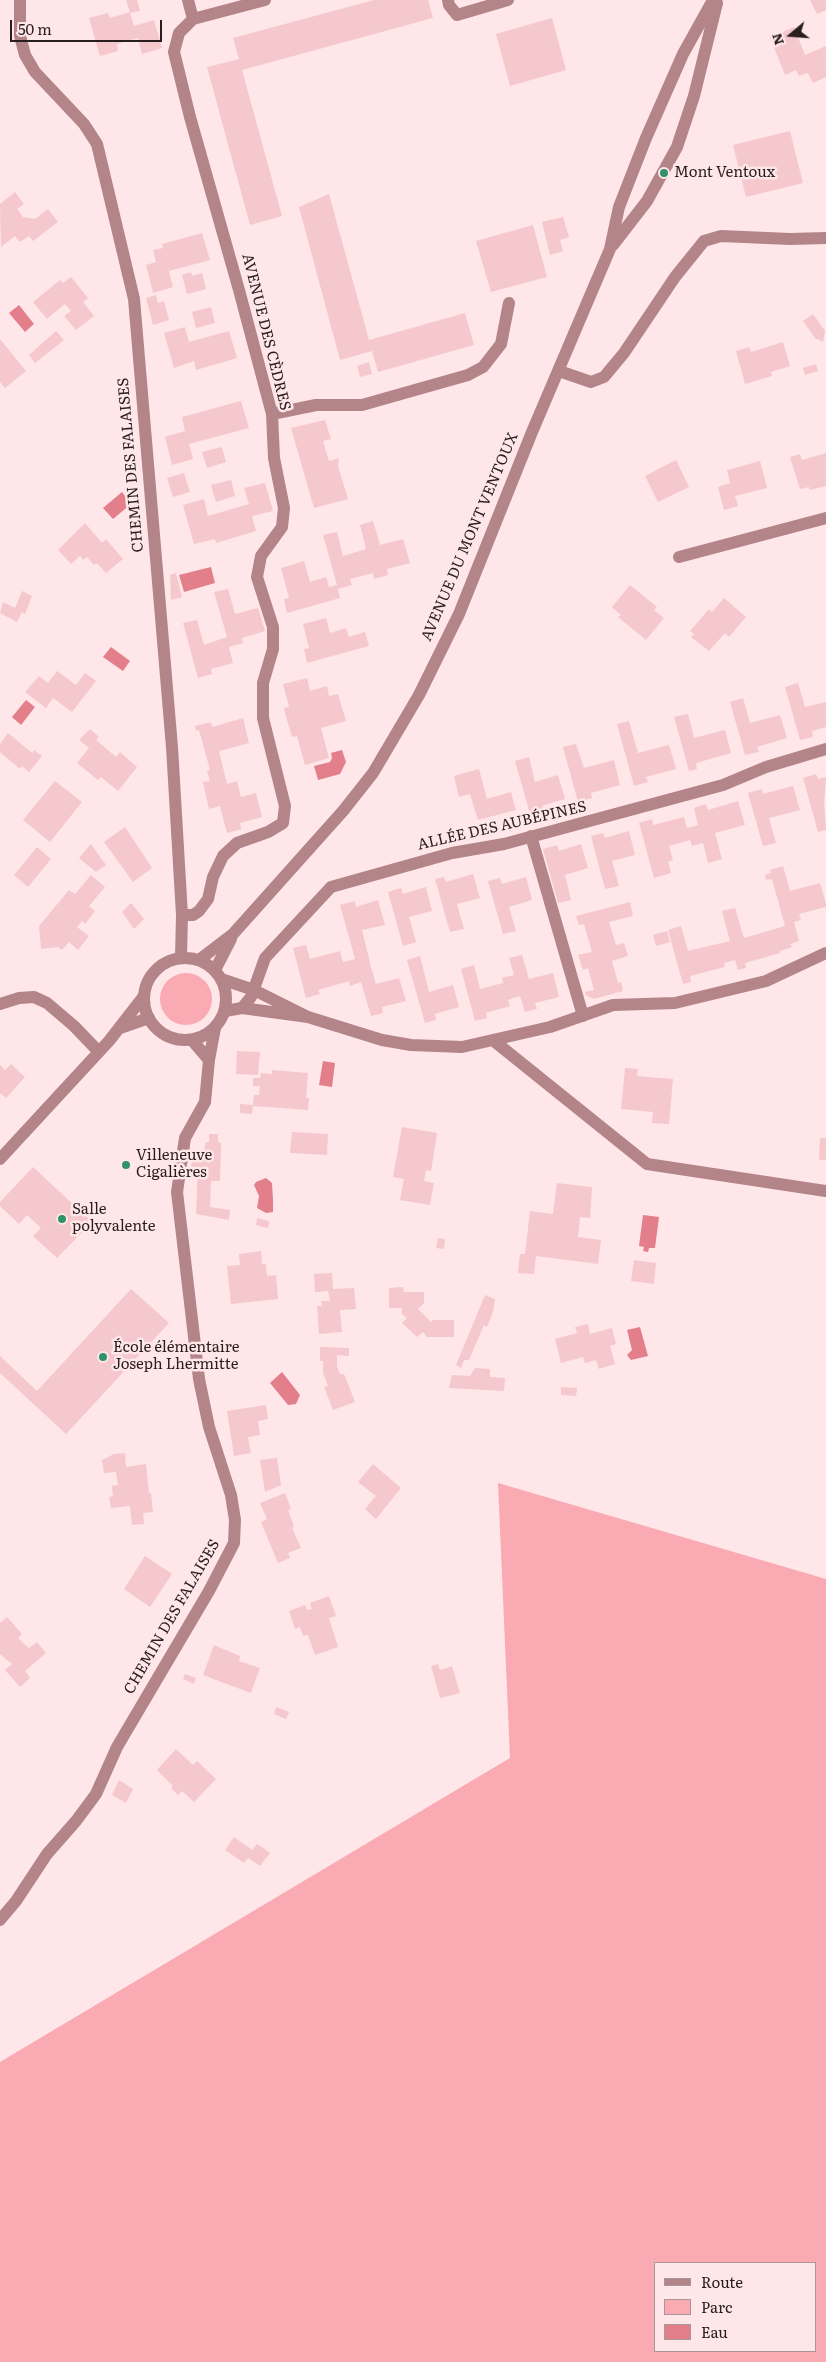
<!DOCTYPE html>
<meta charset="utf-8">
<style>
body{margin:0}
#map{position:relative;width:826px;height:2362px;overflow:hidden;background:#ffe6e8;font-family:Literata,serif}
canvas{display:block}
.legend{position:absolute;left:654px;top:2262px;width:162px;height:90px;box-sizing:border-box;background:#ffe6e8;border:1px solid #a99697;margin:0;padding:6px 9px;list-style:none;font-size:15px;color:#281e1e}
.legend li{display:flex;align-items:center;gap:10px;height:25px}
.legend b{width:25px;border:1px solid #a99697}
.north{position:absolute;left:766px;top:10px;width:50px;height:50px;-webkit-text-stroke:4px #ffe6e8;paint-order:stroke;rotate:252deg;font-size:14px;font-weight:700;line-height:20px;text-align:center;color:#281e1e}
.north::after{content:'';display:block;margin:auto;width:18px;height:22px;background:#281e1e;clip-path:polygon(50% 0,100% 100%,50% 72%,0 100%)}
.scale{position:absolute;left:10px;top:20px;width:152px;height:22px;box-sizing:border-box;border:2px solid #281e1e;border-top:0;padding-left:6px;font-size:15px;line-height:18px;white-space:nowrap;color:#281e1e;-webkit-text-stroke:4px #ffe6e8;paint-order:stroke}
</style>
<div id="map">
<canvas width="826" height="2362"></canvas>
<ul class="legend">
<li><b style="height:6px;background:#b38589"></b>Route</li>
<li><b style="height:14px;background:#f9aab2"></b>Parc</li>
<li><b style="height:14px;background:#e37e8b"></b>Eau</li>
</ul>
<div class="north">N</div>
<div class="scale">50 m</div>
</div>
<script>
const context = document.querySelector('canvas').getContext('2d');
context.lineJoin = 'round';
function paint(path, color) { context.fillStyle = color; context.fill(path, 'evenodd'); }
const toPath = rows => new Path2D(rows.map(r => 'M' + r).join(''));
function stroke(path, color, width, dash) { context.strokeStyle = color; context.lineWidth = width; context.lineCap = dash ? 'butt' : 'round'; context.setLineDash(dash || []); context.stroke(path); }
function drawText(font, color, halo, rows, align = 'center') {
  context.font = font + ' Literata,serif'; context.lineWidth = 5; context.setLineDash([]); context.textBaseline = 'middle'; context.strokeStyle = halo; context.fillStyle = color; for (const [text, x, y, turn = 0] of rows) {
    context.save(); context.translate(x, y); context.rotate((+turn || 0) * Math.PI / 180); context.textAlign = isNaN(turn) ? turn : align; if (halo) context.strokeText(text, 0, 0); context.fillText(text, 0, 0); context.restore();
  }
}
const green = toPath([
 '160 999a26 26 0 1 1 52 0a26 26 0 1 1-52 0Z',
 [498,1483,826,1579,826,2362,0,2362,0,2062,510,1758],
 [815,2263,815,2351,655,2351,655,2263]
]);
const water = toPath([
 [19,305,34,324,25,332,9,313],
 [122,492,131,504,113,519,103,508],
 [211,567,215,583,184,592,179,575],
 [111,647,130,661,123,671,103,657],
 [26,700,35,707,21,725,12,717],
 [342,750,346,762,340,774,318,780,314,766,330,762,332,758,331,753],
 [323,1061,335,1063,332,1087,319,1085],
 [266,1178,272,1183,273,1200,273,1212,266,1213,257,1208,259,1196,254,1185,256,1182],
 [643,1215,659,1217,655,1248,649,1248,648,1252,643,1251,644,1247,639,1246],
 [640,1327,648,1356,631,1360,627,1355,632,1350,627,1330],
 [282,1372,300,1395,296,1404,288,1405,270,1383]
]);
const building = toPath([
 [126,0,137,0,140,11,130,13,134,26,154,20,162,48,142,54,138,38,117,44,118,51,100,56,89,18,108,13,110,18,130,12],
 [374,0,428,0,433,18,242,70,282,216,250,225,207,67,239,59,233,38],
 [810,0,826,0,826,10,817,14],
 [552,18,566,70,510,86,496,34],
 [794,27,805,55,826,46,826,77,813,83,808,73,799,76,796,70,785,75,770,37],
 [790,131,803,183,746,197,733,145],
 [15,192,24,204,17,209,23,217,35,219,48,209,58,222,33,241,29,236,20,242,15,236,1,247,0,204],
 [329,194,369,340,465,313,474,345,378,372,372,351,340,360,299,207],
 [563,217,569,237,560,240,563,251,550,255,542,222],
 [533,225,547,277,491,292,476,241],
 [202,233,210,260,169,271,173,287,153,293,146,265,156,262,153,250,163,248,162,244],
 [191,272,192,276,202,273,206,289,187,294,182,275],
 [71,277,88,298,83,302,94,316,76,330,64,316,71,311,65,304,47,319,33,302,60,280,63,283],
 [156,295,158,303,164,301,169,320,153,325,146,298],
 [211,307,215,323,196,328,192,312],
 [813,314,825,331,823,342,815,338,803,321],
 [185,327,189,342,229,331,237,358,196,370,194,361,174,368,164,333],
 [56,331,64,340,35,363,29,355],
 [0,339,26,371,5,388,0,382],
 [783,342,790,366,771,372,772,376,745,384,736,351,749,347,751,352],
 [369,362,372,374,360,377,357,366],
 [816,364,818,371,805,375,803,368],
 [241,401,249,428,189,444,193,459,172,465,165,437,185,431,182,417],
 [325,420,331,439,323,441,329,461,339,458,338,466,348,499,314,508,291,428],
 [222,447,226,462,207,468,202,452],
 [826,453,826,486,810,490,809,487,800,489,790,457,800,454,802,460],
 [676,460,689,487,658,502,645,476],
 [760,461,767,488,735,496,738,506,724,510,718,487,730,483,727,470],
 [184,473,190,492,173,497,167,478],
 [231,480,235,496,216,502,211,485],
 [265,483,273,511,252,516,256,531,216,543,215,539,194,544,183,505,204,499,208,516,249,504,244,488],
 [373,521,380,545,403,539,410,563,387,569,388,575,374,579,373,573,350,579,352,585,338,589,340,598,287,613,284,599,289,598,281,568,304,561,310,582,326,577,329,587,337,585,323,535,337,532,343,556,366,549,360,525],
 [85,523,102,543,106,539,123,559,106,573,97,563,94,565,87,557,83,560,80,556,71,564,58,550],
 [176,573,182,597,171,600,170,575],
 [630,585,657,607,654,610,664,618,646,640,618,617,621,615,612,607],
 [228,589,235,614,258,608,265,631,242,638,243,643,229,647,233,663,211,669,212,674,198,678,183,623,197,620,204,645,227,637,214,592],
 [22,591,32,596,25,614,22,612,17,622,0,613,3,602,15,608],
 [724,598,746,617,729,637,725,633,709,651,691,637,694,634,690,631,709,609,712,612],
 [326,618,330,633,346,628,349,637,365,632,369,646,307,663,304,649,309,648,303,624],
 [57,671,76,685,85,673,96,681,72,712,53,698,46,708,25,692,39,676,48,683],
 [307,678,310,691,327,686,329,696,338,694,346,721,321,728,329,758,305,765,297,736,292,737,285,713,284,708,289,707,283,684],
 [798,683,805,707,826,702,826,727,812,731,813,737,800,740,785,687],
 [743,698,750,723,780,715,787,738,757,747,759,752,745,755,730,702],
 [688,714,694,738,725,730,731,753,696,763,697,769,689,771,674,717],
 [243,718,249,743,219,751,227,784,237,781,241,797,256,793,262,817,240,823,241,829,227,833,220,806,209,809,203,782,210,781,207,771,210,770,199,730,196,731,195,726,211,722,212,727],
 [629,721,638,753,669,745,676,769,646,777,648,782,634,786,617,724],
 [90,729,99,737,96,740,116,757,120,752,137,767,118,791,101,777,98,780,77,763,89,748,79,740],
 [8,733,32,753,34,750,42,756,29,772,22,766,20,769,0,752,0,744],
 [576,744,584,768,614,760,620,785,591,793,592,798,578,802,563,747],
 [529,757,535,782,558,775,565,799,542,806,543,810,530,814,515,761],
 [479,769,487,799,511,792,516,810,478,820,470,794,459,797,454,776],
 [816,774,818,779,826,777,824,803,826,830,818,832,803,778],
 [55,781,82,802,50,842,23,820],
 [793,786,800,810,769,818,776,843,763,846,748,793,762,789,763,794],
 [738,801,745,825,715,833,722,859,708,863,703,843,692,846,690,840,669,846,673,860,668,862,671,873,654,878,639,823,652,819,653,825,684,817,687,828,698,825,694,808,706,804,708,810],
 [125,827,152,868,133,882,104,842],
 [629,831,635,855,612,861,619,886,605,889,591,836,603,833,605,838],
 [91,844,106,865,96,872,79,858],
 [581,844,588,868,565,875,571,900,558,903,543,849,557,845,559,851],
 [37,847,51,859,28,887,14,875],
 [783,866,790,891,820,883,826,904,826,907,799,914,801,920,794,922,799,941,790,944,792,947,780,951,780,953,745,963,746,968,738,970,735,960,724,963,725,967,690,976,691,982,683,984,668,930,681,926,688,951,730,941,722,911,735,908,744,938,785,926,772,879,766,880,765,875,771,873,770,870],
 [473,874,480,898,457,904,464,929,450,932,435,879,444,877,446,882],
 [91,875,105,887,89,906,95,911,85,924,82,921,77,927,89,936,78,950,69,942,62,950,58,947,41,949,39,926,69,890,75,894],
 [526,877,532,900,509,907,516,931,503,934,488,881,500,878,502,884],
 [426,887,432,911,409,917,416,942,403,946,388,892,401,888,403,894],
 [378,900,385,925,362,930,371,967,376,984,399,978,406,1001,382,1007,383,1013,371,1016,361,982,350,986,349,981,318,990,320,994,306,998,293,948,306,945,310,959,340,951,343,962,355,959,340,905,355,901,356,907],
 [630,902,633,916,609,922,616,945,624,943,628,956,612,961,618,983,621,982,623,991,594,999,586,995,585,992,594,990,588,968,583,970,578,955,592,952,584,924,579,925,576,916],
 [131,903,144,919,134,929,122,912],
 [667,931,670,942,656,946,653,935],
 [522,955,529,979,553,973,559,997,535,1003,537,1009,525,1012,520,996,508,1000,510,1006,486,1013,487,1018,475,1021,461,969,474,965,480,989,503,983,502,978,514,975,509,958],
 [420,956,429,992,453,985,459,1007,435,1014,436,1020,425,1023,407,960],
 [237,1051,260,1052,258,1075,236,1074],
 [11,1064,25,1077,6,1098,0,1093,0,1065,5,1070],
 [625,1068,638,1069,637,1076,673,1079,669,1124,652,1123,653,1112,621,1109],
 [272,1070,308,1073,306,1098,309,1098,308,1110,253,1106,252,1114,240,1113,240,1104,253,1105,254,1095,259,1095,260,1086,253,1086,253,1078,260,1078,261,1073,272,1074],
 [402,1127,437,1133,431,1171,426,1170,424,1181,434,1183,430,1205,400,1200,404,1179,393,1177],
 [292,1132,328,1134,327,1155,290,1153],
 [209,1134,218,1134,218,1142,221,1143,220,1181,211,1181,210,1207,230,1210,229,1220,196,1214,198,1167,191,1167,193,1151,204,1151,206,1142,209,1142],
 [820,1138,826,1138,826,1160,819,1160],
 [33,1167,92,1222,57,1258,33,1236,41,1228,27,1215,19,1224,0,1206,0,1202],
 [557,1183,592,1187,590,1218,580,1217,578,1237,601,1240,598,1264,536,1256,534,1274,518,1273,520,1254,525,1254,530,1211,553,1214],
 [257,1218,269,1221,268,1228,256,1225],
 [438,1238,445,1239,444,1249,436,1248],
 [261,1251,262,1264,266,1264,267,1276,276,1275,278,1299,231,1304,227,1266,240,1265,239,1254],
 [634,1260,656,1263,654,1284,631,1281],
 [332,1273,333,1289,354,1288,356,1309,340,1310,342,1332,319,1334,317,1306,322,1306,321,1301,330,1301,328,1291,315,1292,314,1274],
 [403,1287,404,1292,424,1292,424,1303,418,1309,431,1322,433,1320,454,1320,454,1337,427,1337,423,1332,417,1337,402,1323,407,1318,402,1314,402,1308,389,1308,389,1288],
 [131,1289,169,1323,66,1434,0,1373,0,1356,37,1391],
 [485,1295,495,1299,493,1312,487,1327,484,1325,469,1360,464,1360,461,1368,456,1365],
 [588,1324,590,1334,612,1328,616,1344,610,1346,615,1364,599,1369,596,1360,585,1363,583,1357,561,1363,555,1339,577,1333,575,1327],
 [320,1347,349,1348,349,1356,337,1355,337,1366,340,1374,344,1374,355,1402,333,1410,324,1387,328,1386,323,1373,323,1361,320,1361],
 [475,1368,490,1369,490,1377,505,1378,504,1391,449,1388,452,1375,470,1376],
 [561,1387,577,1388,576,1396,561,1395],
 [266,1405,268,1419,258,1421,260,1435,248,1437,251,1453,234,1456,227,1411],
 [125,1453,126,1467,146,1464,149,1493,151,1493,153,1512,143,1513,144,1524,132,1525,130,1506,111,1508,109,1497,113,1496,112,1486,118,1485,116,1472,104,1473,102,1460,114,1454],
 [277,1458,281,1485,265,1492,260,1460],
 [373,1464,401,1488,376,1519,365,1509,376,1496,358,1482],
 [285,1493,291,1509,288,1510,294,1526,292,1528,301,1548,288,1553,290,1558,278,1563,261,1522,267,1519,260,1503],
 [145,1556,172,1574,150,1607,124,1589],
 [329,1596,336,1616,329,1618,338,1647,315,1655,308,1635,303,1636,300,1627,295,1629,289,1611,305,1605,307,1610,312,1609,310,1603],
 [7,1617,22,1634,18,1638,22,1642,29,1648,37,1642,46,1653,25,1671,30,1678,20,1687,5,1670,12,1664,0,1654,0,1623],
 [214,1645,240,1656,239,1661,260,1668,251,1693,203,1675],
 [438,1664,440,1670,452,1666,460,1693,440,1698,431,1666],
 [185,1674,196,1678,194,1684,183,1679],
 [276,1707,289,1712,286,1719,274,1714],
 [176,1749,193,1765,197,1761,216,1779,194,1802,182,1791,178,1795,171,1788,173,1786,157,1770],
 [119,1780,133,1789,126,1803,112,1795],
 [234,1837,252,1850,257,1844,270,1853,260,1866,248,1858,244,1863,225,1850]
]);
const minor = toPath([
 [20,0,20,36,25,55,35,72,84,124,97,144,134,299,172,747,182,915,181,958],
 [188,0,193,19],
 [448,0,449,5,457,15,508,0],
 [193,19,265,0],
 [559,371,591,382,604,377,624,353,675,277,704,241,721,236,790,239,826,238],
 [272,414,316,405,362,405,468,375,483,367,501,344,509,303],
 [679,557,826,518],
 [531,836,583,1016],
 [182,915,193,915,199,911,208,899,213,877,223,856,237,843,268,832,283,823,285,806,263,718,263,683,273,649,273,627,257,577,261,556,282,527,284,508,274,458,272,414,239,290,190,117,174,52,179,33,193,19],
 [221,979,254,990,308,1017,242,1008,225,1011],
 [0,1004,19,998,34,997,47,1003,74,1026,99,1052],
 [242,1008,251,997,265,958,331,887,452,853,504,844,723,785,766,767,826,749],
 [308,1017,382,1040,411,1045,462,1047,550,1027,613,1005,675,1003,766,981,826,953],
 [120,1028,149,1018],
 [192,1040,209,1060],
 [494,1041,647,1164,826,1191],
 [0,1159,109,1041,144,996],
 [0,1920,16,1901,47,1854,76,1821,96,1794,117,1747,209,1591,234,1543,235,1520,231,1495,209,1427,199,1379,177,1192,185,1138,205,1102,209,1060,215,1028]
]);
const tertiary = toPath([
 [613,245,647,201,677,147,694,96,717,3],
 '144 999a41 41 0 1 1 82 0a41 41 0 1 1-82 0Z',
 [199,960,233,934,343,811,373,773,419,695,459,614,532,432,610,249,619,207,646,138,683,54,713,0],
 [215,970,231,939]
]);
const markers = [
 [664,173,5,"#31916a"],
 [126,1165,5,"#31916a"],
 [62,1219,5,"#31916a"],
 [103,1357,5,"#31916a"]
];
const poiNames = [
 ["Mont Ventoux",674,173],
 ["Villeneuve",136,1156],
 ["Cigalières",136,1173],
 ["Salle",72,1210],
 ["polyvalente",72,1227],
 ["École élémentaire",113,1348],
 ["Joseph Lhermitte",113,1365]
];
const streetNames = [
 ["AVENUE DES CÈDRES",266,332,76],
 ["CHEMIN DES FALAISES",131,465,-95],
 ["AVENUE DU MONT VENTOUX",470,537,-67],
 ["ALLÉE DES AUBÉPINES",502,826,-13],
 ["CHEMIN DES FALAISES",172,1617,-60]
];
paint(green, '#f9aab2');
paint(water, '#e37e8b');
paint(building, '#f4c8cc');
stroke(minor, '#b38589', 12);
stroke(tertiary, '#b38589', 12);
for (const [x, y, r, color] of markers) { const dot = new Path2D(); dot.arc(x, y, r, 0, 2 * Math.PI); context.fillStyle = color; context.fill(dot); stroke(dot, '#ffe6e8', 2); }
drawText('15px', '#281e1e', '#ffe6e8', poiNames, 'left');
drawText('15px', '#281e1e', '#ffe6e8', streetNames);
</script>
